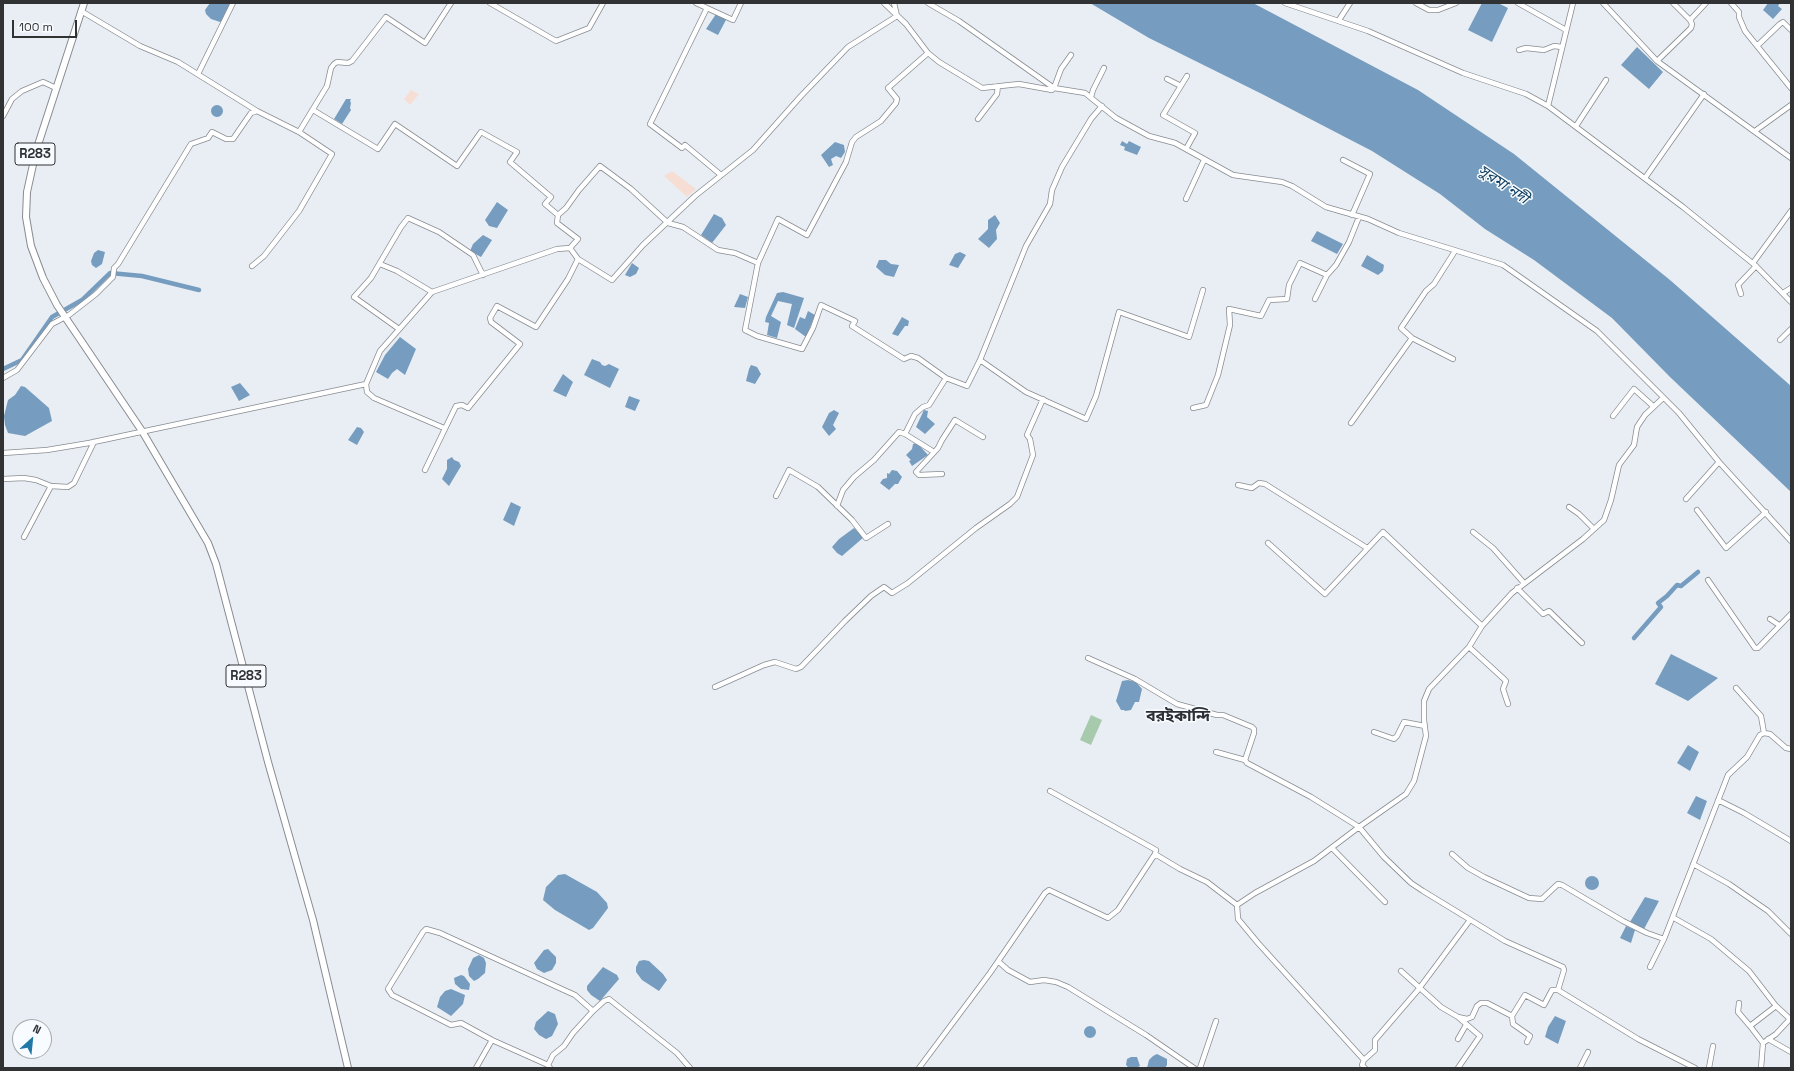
<!DOCTYPE html>
<meta charset="utf-8">
<style>
body{margin:0}
#map{position:relative;width:1794px;height:1071px;overflow:hidden;background:#e9eef4;font-family:"Space Grotesk",sans-serif}
canvas{display:block}
.frame{position:absolute;inset:0;border:4px solid #303234;pointer-events:none}
.north{position:absolute;left:12px;top:1019px;width:40px;height:40px;box-sizing:border-box;background:#f8fbff;border:1px solid #a8abae;border-radius:50%;rotate:27deg;font-size:11px;font-weight:700;line-height:16px;text-align:center;color:#303234}
.north::after{content:'';display:block;margin:auto;width:14px;height:18px;background:#2078a7;clip-path:polygon(50% 0,100% 100%,50% 72%,0 100%)}
.scale{position:absolute;left:12px;top:20px;width:65px;height:18px;box-sizing:border-box;border:2px solid #303234;border-top:0;padding-left:5px;font-size:12px;line-height:14px;white-space:nowrap;color:#303234;-webkit-text-stroke:3px #f8fbff;paint-order:stroke}
</style>
<div id="map">
<canvas width="1794" height="1071"></canvas>
<div class="frame"></div>
<div class="north">N</div>
<div class="scale">100 m</div>
</div>
<script>
const context = document.querySelector('canvas').getContext('2d');
context.lineJoin = 'round';
function paint(path, color) { context.fillStyle = color; context.fill(path, 'evenodd'); }
const toPath = rows => new Path2D(rows.map(r => 'M' + r).join(''));
function stroke(path, color, width, dash) { context.strokeStyle = color; context.lineWidth = width; context.lineCap = dash ? 'butt' : 'round'; context.setLineDash(dash || []); context.stroke(path); }
function drawText(font, color, halo, rows, align = 'center') {
  context.font = font + ' "Space Grotesk","Noto Sans Bengali",sans-serif'; context.lineWidth = 3; context.setLineDash([]); context.textBaseline = 'middle'; context.strokeStyle = halo; context.fillStyle = color; for (const [text, x, y, turn = 0] of rows) {
    context.save(); context.translate(x, y); context.rotate((+turn || 0) * Math.PI / 180); context.textAlign = isNaN(turn) ? turn : align; if (halo) context.strokeText(text, 0, 0); context.fillText(text, 0, 0); context.restore();
  }
}
const commercial = toPath([
 [411,90,419,94,410,105,404,99],
 [672,171,696,189,687,197,664,176]
]);
const green = toPath([
 [1091,715,1102,720,1091,745,1080,740]
]);
const water = toPath([
 [210,3,232,3,223,20,220,22,211,19,206,14,205,10],
 [1090,3,1253,3,1418,90,1514,154,1670,280,1791,386,1791,492,1670,377,1612,318,1534,260,1485,229,1440,194,1372,151,1262,94,1149,38],
 [1482,3,1498,3,1508,8,1492,42,1468,30],
 [1768,3,1780,3,1778,6,1782,9,1773,19,1763,10],
 [716,14,727,18,718,35,706,29],
 [1637,47,1663,72,1649,89,1621,65],
 [346,99,351,99,350,101,351,103,350,108,351,110,342,124,334,119],
 '211 111a6 6 0 1 1 12 0a6 6 0 1 1-12 0Z',
 [1122,141,1127,144,1129,141,1141,147,1137,155,1124,150,1125,147,1120,145],
 [835,142,844,145,845,152,841,158,836,156,831,159,833,165,829,167,821,155],
 [497,202,508,210,497,228,489,226,485,220],
 [714,214,722,218,726,225,712,243,701,235],
 [995,215,1000,223,996,230,997,239,989,248,978,239,988,229,988,220],
 [1317,231,1343,244,1337,254,1311,241],
 [483,235,492,240,481,257,470,251,473,244],
 [98,250,105,252,102,264,96,268,92,265,91,261,94,253],
 [960,252,966,255,958,268,949,265,955,254],
 [1367,255,1384,265,1383,271,1378,275,1361,266],
 [879,260,886,260,891,264,899,265,894,277,885,275,876,267],
 [632,263,639,268,636,274,630,277,625,275],
 [783,292,804,298,794,328,787,325,792,304,778,301,771,316,781,322,777,338,767,335,769,323,765,322,766,317,777,293],
 [740,294,748,297,745,308,734,307],
 [808,311,815,315,806,337,795,329,800,317,805,319],
 [902,317,909,321,908,326,905,326,898,336,892,334],
 [400,337,416,349,405,375,397,369,392,373,388,379,376,372,385,355],
 [592,359,600,362,602,365,605,366,609,364,619,369,610,388,584,375],
 [751,365,757,367,761,374,755,384,746,381,749,369],
 [563,374,573,382,566,397,553,391],
 [240,383,250,395,239,401,231,387],
 [21,386,25,387,49,408,52,421,25,436,8,433,5,425,4,416,8,400,15,395],
 [629,396,640,400,635,411,625,407],
 [834,410,839,413,833,425,836,429,829,436,822,427,829,413],
 [924,410,928,411,927,417,935,424,925,434,916,427],
 [357,427,361,428,364,432,357,445,348,440],
 [917,443,928,455,912,466,909,461,911,460,906,455,912,449,913,444],
 [452,457,454,460,459,462,461,466,449,486,442,479,447,469,447,460],
 [892,470,897,471,902,477,898,484,895,484,889,490,880,483,883,479,887,478,887,473,889,474],
 [511,502,521,507,514,526,503,520],
 [854,528,864,537,842,556,837,553,832,547,839,539],
 [1671,654,1718,678,1688,701,1655,684],
 [1128,680,1136,682,1142,689,1139,702,1135,702,1131,710,1125,711,1124,710,1121,710,1116,701,1122,681],
 [1688,745,1699,752,1690,771,1677,763],
 [1696,796,1707,801,1700,820,1687,813],
 [565,874,597,892,607,903,608,908,593,928,589,930,555,910,543,900,546,887,558,875],
 '1585 883a7 7 0 1 1 14 0a7 7 0 1 1-14 0Z',
 [1645,897,1659,901,1644,929,1630,922],
 [1626,926,1635,930,1631,943,1620,938],
 [548,949,556,957,556,963,552,970,544,973,537,969,534,963,544,950],
 [479,955,484,958,486,963,485,973,478,979,474,981,469,976,468,969,473,958],
 [644,960,649,961,663,974,667,980,659,991,642,980,636,972,636,967,639,961],
 [603,967,617,975,619,979,600,1001,591,995,587,990,587,986],
 [461,975,464,976,470,984,469,990,461,989,455,984,454,978],
 [451,989,465,995,463,1004,451,1016,437,1007,440,997,445,991],
 [548,1011,555,1014,558,1024,552,1036,546,1039,539,1035,534,1029,536,1022],
 [1555,1016,1566,1021,1558,1044,1545,1037,1548,1027],
 '1084 1032a6 6 0 1 1 12 0a6 6 0 1 1-12 0Z',
 [1157,1054,1167,1059,1167,1065,1165,1068,1147,1068,1149,1060,1153,1056],
 [1131,1057,1137,1057,1140,1066,1136,1068,1129,1068,1126,1065,1127,1059]
]);
const canal = toPath([
 [3,369,22,360,52,317,82,300,110,273,142,276,199,290],
 [1634,638,1661,607,1658,603,1667,596,1677,585,1681,586,1698,572]
]);
const minor = toPath([
 [490,3,556,41,589,28,603,3],
 [696,3,733,20,741,3],
 [884,3,906,24,928,53,939,62,982,88,1019,84,1052,90,1054,88,1085,93,1116,118,1149,136,1175,143,1233,175,1282,182,1292,186,1326,207,1368,219,1399,233,1503,265,1597,331,1679,413,1719,462,1791,541],
 [928,3,959,21,1054,88,1061,69,1071,55],
 [1285,3,1368,31,1463,73,1526,94,1548,106],
 [1416,3,1429,10,1438,10,1456,3],
 [1518,3,1566,30],
 [1573,3,1548,106,1683,207,1756,266,1791,302],
 [1603,3,1657,61,1791,158],
 [1731,3,1739,12,1739,17,1745,31,1791,88],
 [707,8,650,124,682,148,685,145,721,175],
 [81,11,140,46,178,62,257,111,299,132,332,154,299,211,264,256,252,266],
 [1339,20,1350,3],
 [1690,20,1706,3],
 [1757,46,1780,24,1783,22,1791,30],
 [1519,50,1526,48,1544,50,1554,46,1562,47],
 [928,53,888,88,897,99,896,103,881,121,856,137,852,142,846,162,807,235,778,219,758,263,745,330,757,336,802,349,813,328,821,305,855,321,852,326,904,359,911,356,918,358,946,378,967,386,980,360,1026,246,1050,204,1052,190,1062,167,1091,119,1102,106],
 [1657,61,1691,28,1692,24,1690,20,1673,3],
 [198,74,233,3],
 [1167,79,1181,86],
 [1091,97,1093,90,1104,68],
 [313,110,378,149,395,124,457,166,481,132,517,152,510,162,551,197,545,204,558,215,557,223,578,239,570,248],
 [3,116,12,99,22,91,43,82,56,88],
 [978,119,997,94,998,86],
 [1576,126,1606,80],
 [1755,131,1791,105],
 [299,132,327,86,331,68,334,64,337,62,348,63,352,61,386,17,425,43,451,3],
 [1186,149,1195,133,1163,115,1187,76],
 [1343,160,1370,174,1352,215],
 [1645,178,1704,94],
 [1186,199,1204,160],
 [558,215,566,208,579,190,600,166,631,189,668,223,683,227,718,250,735,253,758,263],
 [1753,263,1791,211],
 [380,264,397,271,432,292],
 [1783,293,1791,288],
 [1741,294,1738,285,1756,266],
 [1315,299,1327,275],
 [399,329,354,297,371,278,401,227,408,218,439,232,473,255,483,275],
 [1780,340,1791,329],
 [1453,359,1412,338,1401,328,1426,291,1434,284,1455,251],
 [980,360,1026,392,1086,419,1096,396,1119,312,1189,337,1203,290],
 [3,378,17,370,52,324,69,315,96,294,113,277,114,268,118,264,191,144,208,138,212,132,226,139,233,139,251,113,257,111],
 [1663,398,1645,415,1637,427,1634,445,1619,465,1611,500,1604,520,1583,539,1512,593,1482,626,1469,647,1429,689,1424,701,1424,720,1426,736,1414,781,1406,794,1359,827,1384,857,1411,883,1423,891,1505,941,1563,967,1564,970,1558,990,1638,1039,1695,1068],
 [1193,408,1206,405,1218,375,1230,325,1229,309,1261,316,1269,300,1287,299,1289,285,1300,263,1327,275,1336,265,1349,242,1359,217],
 [1613,416,1634,389,1653,406],
 [1351,423,1412,338],
 [444,428,374,398,367,392,366,384,380,351,432,292,557,249,570,248,578,259,612,280,643,245,695,196,753,150,801,96,848,47,897,16,894,3],
 [905,434,934,452],
 [3,453,47,450,89,443,366,384],
 [425,470,456,406,462,405,468,408,520,344,491,322,490,318,497,306,536,327,568,279,578,259],
 [942,474,919,475,916,472,938,448,942,440,955,420,983,437],
 [3,479,24,478,36,480,51,486,68,487,74,483,94,442],
 [1238,485,1252,488,1259,483,1265,484,1367,548],
 [776,496,789,470,818,487,852,520,866,538,888,524],
 [1686,499,1719,462],
 [837,506,843,490,854,477,874,460,899,432,905,434,915,414,923,407,929,405,946,378],
 [1569,507,1579,514,1594,529],
 [1697,510,1726,548,1766,512],
 [1473,532,1493,548,1524,583],
 [24,537,51,486],
 [1268,543,1325,594,1383,532,1482,626],
 [1708,580,1755,648,1758,648,1791,614],
 [1517,588,1543,614,1549,611,1582,643],
 [1770,619,1779,625],
 [1469,647,1504,679,1506,681,1503,689,1508,704],
 [1088,658,1135,679,1177,704,1217,715,1223,715,1252,727,1254,729,1254,733,1245,760,1247,763,1311,797,1359,827,1314,861,1255,893,1237,905],
 [715,687,764,665,775,662,796,669,801,667,845,621,871,596,884,587,892,593,908,583,976,528,1010,504,1017,497,1033,455,1030,439,1027,435,1043,399],
 [1736,688,1761,716,1764,733],
 [1374,732,1394,739,1397,736,1404,722,1425,726],
 [1216,752,1245,760],
 [1050,791,1156,850,1155,854,1180,869,1207,882,1237,905],
 [1718,800,1744,813,1791,841],
 [1332,848,1385,902],
 [1452,854,1468,868,1484,877,1529,898,1542,899,1558,884,1562,885,1623,921,1647,933,1664,939,1728,775,1747,757,1760,735,1764,733,1770,734,1786,748,1791,749],
 [1693,864,1729,884,1768,911,1791,934],
 [1237,905,1238,919,1258,943,1364,1060,1362,1065,1365,1068],
 [1674,918,1711,939,1749,971,1776,1006,1750,1026,1763,1043,1761,1068],
 [999,962,1008,970,1030,982,1044,980,1056,982,1068,987,1146,1035,1194,1068],
 [1650,967,1664,939],
 [1401,971,1441,1007,1458,1017,1467,1019,1472,1017,1477,1006,1481,1003,1487,1003,1512,1016,1525,995,1544,1005,1552,990,1558,990],
 [1739,1003,1738,1012,1750,1026],
 [1512,1016,1513,1024,1530,1036,1527,1042],
 [1458,1017,1480,1036,1458,1068],
 [1458,1039,1466,1025],
 [1768,1039,1791,1052],
 [1763,1043,1776,1034,1790,1019,1776,1006],
 [1364,1060,1375,1050,1375,1040,1418,990,1470,920],
 [548,1065,553,1055,564,1046,573,1033,593,1011],
 [476,1068,492,1040],
 [550,1068,548,1065,492,1040,461,1023,451,1025,392,995,388,989,423,932,426,929,440,933,566,991,575,995,593,1011,604,1001,609,999,677,1053,690,1068],
 [919,1068,990,973,1045,893,1049,890,1108,918,1118,910,1155,854],
 [1200,1068,1216,1021],
 [1580,1068,1588,1052],
 [1709,1068,1713,1046]
]);
const major = toPath([
 [84,3,36,151,27,192,26,217,31,246,43,278,57,305,142,431,208,543,216,564,268,762,313,920,348,1068]
]);
const shields = [
 [35,154,40],
 [246,676,40]
];
const shieldNames = [
 ["R283",35,154],
 ["R283",246,676]
];
const waterNames = [
 ["সুরমা নদী",1503,185,34]
];
const quarterNames = [
 ["বরইকান্দি",1178,717]
];
paint(commercial, '#f6ded4');
paint(green, '#a8caac');
paint(water, '#769dbf');
stroke(canal, '#769dbf', 4.5);
stroke(minor, '#888c91', 6);
stroke(major, '#888c91', 8);
stroke(minor, '#fff', 4.5);
stroke(major, '#fff', 6);
for (const [x, y, w] of shields) { const box = new Path2D(); box.roundRect(x - w / 2, y - 11, w, 22, 3); context.fillStyle = '#f8fbff'; context.fill(box); stroke(box, '#303234', 1); }
drawText('bold 13px', '#303234', null, shieldNames);
drawText('italic 15px', '#113e60', '#f8fbff', waterNames);
drawText('bold 16px', '#2d3034', '#f8fbff', quarterNames);
</script>
